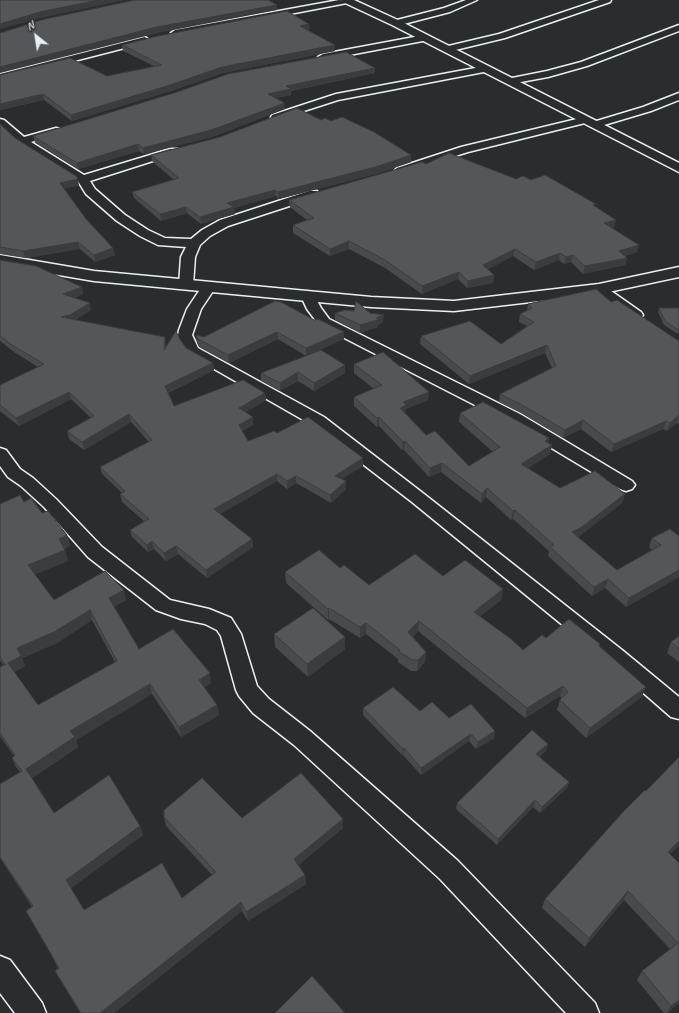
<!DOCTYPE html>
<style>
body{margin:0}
#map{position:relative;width:679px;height:1013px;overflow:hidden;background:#2a2d2e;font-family:Caveat,sans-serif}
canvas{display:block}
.north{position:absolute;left:16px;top:16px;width:40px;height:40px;-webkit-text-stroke:3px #2a2d2e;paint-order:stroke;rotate:330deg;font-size:11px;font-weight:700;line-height:16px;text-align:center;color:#e8f1f8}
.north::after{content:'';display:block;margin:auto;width:14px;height:18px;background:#e8f1f8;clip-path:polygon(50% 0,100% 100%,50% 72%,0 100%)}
</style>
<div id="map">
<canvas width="679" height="1013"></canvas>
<div class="north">N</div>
</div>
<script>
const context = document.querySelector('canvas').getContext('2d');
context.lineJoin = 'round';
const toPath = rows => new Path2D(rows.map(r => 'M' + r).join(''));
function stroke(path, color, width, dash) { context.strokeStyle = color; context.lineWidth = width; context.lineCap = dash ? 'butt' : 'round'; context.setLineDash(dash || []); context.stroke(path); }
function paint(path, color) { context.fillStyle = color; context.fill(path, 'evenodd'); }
const street = toPath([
 [339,0,351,1,347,3,175,36,171,33,175,30,339,0],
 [466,0,477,0,450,12,396,26,392,23,393,21,444,8,466,0],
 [599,0,611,0,610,2,505,38,447,52,442,49,444,47,499,34,599,0],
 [679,25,679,31,587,66,548,77,510,84,505,81,507,79,547,71,581,62,679,25],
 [425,35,428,36,429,38,428,40,323,60,318,57,323,54,425,35],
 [145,37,149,40,148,42,0,80,0,74,145,37],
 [486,66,491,69,489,71,338,100,276,120,271,117,272,115,336,94,486,66],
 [679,93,679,100,651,111,594,128,589,125,590,123,643,107,679,93],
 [585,117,589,118,590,120,589,122,468,152,401,173,397,172,395,170,397,168,461,147,585,117],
 [0,119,4,120,24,137,56,128,60,129,61,131,60,133,31,142,84,175,170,149,178,149,180,151,178,153,90,181,95,189,125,215,148,230,165,238,191,239,202,230,220,220,309,191,317,191,319,194,317,197,228,226,210,236,200,245,195,257,193,285,191,288,186,289,181,288,179,285,181,257,186,247,158,245,140,236,117,221,86,194,78,181,18,143,0,127,0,119],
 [208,284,213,285,215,288,201,309,192,335,198,348,324,417,424,494,622,650,679,697,679,719,671,717,608,662,412,502,312,425,188,354,181,344,178,335,179,330,187,309,203,285,208,284],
 [599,285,604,286,641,312,643,315,641,318,636,319,631,318,594,292,592,289,594,286,599,285],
 [308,292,313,293,321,308,329,319,520,414,632,481,635,485,632,489,626,491,620,489,508,422,319,325,307,309,301,296,303,293,308,292],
 [0,448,6,450,20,469,33,478,56,499,102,547,170,600,209,609,231,618,241,634,257,686,269,699,310,731,458,861,595,1003,599,1013,566,1013,440,879,294,745,253,713,239,696,236,690,221,636,217,630,205,624,181,619,156,610,88,557,44,507,21,486,8,477,0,466,0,448],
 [0,956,10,960,42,1003,46,1013,15,1013,0,993,0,956]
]);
const secondary = toPath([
 [341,0,354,0,400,21,679,163,679,172,392,25,343,2,341,0],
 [0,255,94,271,371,297,454,301,599,284,679,267,679,277,599,294,454,311,371,307,94,281,0,265,0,255]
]);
const wall = toPath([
 [308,30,335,51,223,73,171,91,72,121,44,100,0,110,0,75,107,76,154,66,123,51,122,45,310,30],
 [375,68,375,73,291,91,291,95,276,98,285,109,212,137,144,154,139,151,78,169,35,142,33,136],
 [321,120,331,121,411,155,411,162,379,173,279,199,276,196,234,208,235,214,201,224,187,213,161,221,134,198,132,192,174,180,152,161,151,155],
 [0,124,15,138,79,185,64,189,86,219,113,248,115,255,95,262,80,249,25,258,0,254],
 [426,164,516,179,596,207,616,220,614,227,611,228,637,252,625,256,627,258,625,265,583,274,571,262,564,264,559,260,534,270,513,256,488,269,494,275,493,283,467,288,458,279,422,294,385,268,349,249,330,256,293,233,293,225,307,220,290,207,289,200],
 [0,260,82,287,83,294,74,298,91,310,75,320,165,337,166,347,179,338,186,348,213,363,214,370,168,393,174,406,266,400,245,412,253,417,253,425,242,431,248,441,277,433,363,458,363,466,342,479,346,481,346,489,331,503,296,483,287,489,277,481,220,514,252,539,253,547,207,578,178,554,166,561,154,549,148,552,132,537,130,530,144,521,122,502,120,494,122,493,102,474,100,467,149,442,131,422,84,450,69,439,67,431,91,418,71,399,19,426,0,411,0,385,38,367,14,352,0,341],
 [611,302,679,341,679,424,677,423,667,431,663,429,611,452,581,429,563,438,521,413,499,402,500,394,552,368,545,353,469,384,420,344,421,336,501,344,527,326,519,322,520,314,527,310,528,304],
 [659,308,679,308,679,333,676,333,664,325,658,312],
 [335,313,370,313,383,322,378,325,378,327,360,333,335,320],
 [314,320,344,332,344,339,313,353,345,373,314,391,298,381,280,391,261,381,261,373,306,356,278,339,229,363,199,347,197,343,196,335,204,337],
 [354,364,428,400,406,409,406,414,426,435,469,466,493,452,459,422,460,413,549,438,548,443,552,445,550,454,528,468,560,488,625,494,622,503,578,537,617,570,652,550,649,547,652,538,679,536,679,577,626,607,605,588,592,596,548,556,549,551,513,519,511,520,486,497,481,503,441,472,429,477,404,450,402,450,379,426,377,427,354,406,354,397,374,389,354,373],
 [24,502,42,513,67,535,70,546,64,549,68,561,35,574,54,600,126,600,114,607,139,649,211,683,204,687,217,705,219,715,181,737,152,694,76,740,78,747,32,778,54,813,140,826,143,835,71,888,84,910,182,898,212,875,166,826,164,817,343,819,343,828,298,865,305,875,306,884,248,921,242,911,114,1013,80,1013,55,971,58,969,32,907,0,858,0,784,20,772,16,767,12,758,14,756,0,736,0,667,3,665,0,660,0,504],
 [92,620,115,662,38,705,14,672,25,666,22,658,57,643],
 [340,568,369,585,443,576,503,589,501,600,480,616,523,650,546,638,600,647,642,697,586,738,557,710,560,700,561,698,560,696,525,718,418,631,413,637,426,652,425,662,417,671,411,671,398,662,398,659,366,634,360,638,329,619,328,620,286,583,285,572],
 [274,634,345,649,308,677,275,647],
 [679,636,679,662,667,653,671,642],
 [363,708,420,711,449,718,495,731,494,738,476,749,469,741,421,775,403,755,402,755,363,715],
 [548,744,546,751,539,757,569,782,567,788,540,813,533,807,497,845,456,809,457,803],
 [670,854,679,863,679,1003,667,1013,664,1013,637,980,642,971,670,949,624,900,585,947,542,908,545,899]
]);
const shadedWall = toPath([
 [99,0,125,0,41,18,0,29,0,24,40,12],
 [277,5,277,10,158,33,0,73,0,67,157,27],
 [309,24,310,30,300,32,300,26],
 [335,45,335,51,223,73,171,91,72,121,71,115,222,67],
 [375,68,375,73,291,91,291,95,268,100,268,94,286,86],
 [43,94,44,100,0,110,0,104],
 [285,103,285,109,212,137,144,154,143,148],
 [138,144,139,151,78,169,77,163],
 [411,155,411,162,379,173,279,199,278,192],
 [78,179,79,185,61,190,60,183],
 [275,190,276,196,234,208,235,214,201,224,200,217,227,203],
 [186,207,187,213,161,221,160,214],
 [616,220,614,227,603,230,604,223],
 [349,241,349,249,330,256,330,249],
 [78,242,80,249,25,258,23,251],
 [639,245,637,252,618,258,619,251],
 [113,248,115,255,95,262,94,255],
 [515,249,513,256,482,272,483,265],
 [560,253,559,260,534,270,536,262],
 [573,255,571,262,564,264,566,257],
 [627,258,625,265,583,274,585,266],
 [459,272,458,279,422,294,422,286],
 [494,275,493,283,467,288,468,281],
 [82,287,83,294,64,302,63,294],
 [90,303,91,310,71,322,61,317],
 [384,315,383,322,378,325,378,327,360,333,360,325],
 [277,332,278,339,229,363,228,355],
 [344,332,344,339,306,356,306,348],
 [165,337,166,345,165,357,164,350],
 [547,345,545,353,469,384,470,376],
 [213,363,214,370,166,393,165,386],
 [345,365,345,373,314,391,314,383],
 [298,372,298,381,280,391,280,383],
 [69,392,71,399,19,426,16,418],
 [429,392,428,400,406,409,406,414,399,417,400,408,403,402],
 [265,393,266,400,240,416,239,408],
 [129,414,131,422,84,450,82,442],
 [679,415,677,423,667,431,670,423],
 [253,417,253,425,240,432,239,425],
 [379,417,379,426,377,427,377,418],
 [583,420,581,429,563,438,565,430],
 [666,421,663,429,611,452,614,444],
 [549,438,547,447,545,441],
 [405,441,404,450,402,450,403,442],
 [552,445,550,454,519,473,521,464],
 [363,458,363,466,335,483,335,476],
 [442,463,441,472,429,477,430,468],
 [277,474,277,481,215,517,214,509],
 [296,476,296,483,287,489,287,481],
 [346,481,346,489,331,503,330,495],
 [487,488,486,497,481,503,482,494],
 [625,494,622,503,580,536,570,541,572,532],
 [515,510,513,519,511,520,513,511],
 [67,535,70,546,62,550,59,539],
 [252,539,253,547,207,578,206,570],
 [152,541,154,549,148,552,147,545],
 [176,546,178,554,166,561,164,553],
 [65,550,68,561,32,576,28,565],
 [679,570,679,577,626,607,629,598],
 [608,579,605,588,592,596,594,587],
 [503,589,501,600,472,623,474,612],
 [124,590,126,600,112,608,109,598],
 [329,608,329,619,328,620,328,609],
 [90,610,92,620,57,643,22,658,25,666,12,673,8,663,17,648],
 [419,621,418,631,408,643,408,632],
 [366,623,366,634,360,638,360,627],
 [345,637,345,649,308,677,307,664],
 [426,652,425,662,417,671,418,660],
 [210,673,211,683,201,690,199,680],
 [150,684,152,694,76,740,78,747,30,779,26,769,70,731],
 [563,686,560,696,525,718,527,708],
 [646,687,642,697,586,738,590,728],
 [217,705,219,715,181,737,179,727],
 [495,731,494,738,476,749,478,742],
 [471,734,469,741,421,775,421,768],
 [548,744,546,751,534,761,536,754],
 [404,748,403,755,402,755,403,749],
 [569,782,567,788,540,813,542,807],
 [535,800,533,807,497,845,498,839],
 [343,819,343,828,295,868,294,859],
 [140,826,143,835,70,889,66,880],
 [679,841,679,846,663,861,668,852],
 [305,875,306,884,248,921,246,912],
 [628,891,624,900,585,947,589,938],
 [241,902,242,911,114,1013,100,1013],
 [679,1000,679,1003,666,1013,671,1006]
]);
const building = toPath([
 [0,0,99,0,40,12,0,24,0,0],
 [135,0,268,0,277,5,157,27,0,67,0,33,45,19,135,0],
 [287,11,309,24,300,26,335,45,222,67,170,85,71,115,43,94,0,104,0,75,70,58,107,76,162,65,122,45,158,36,287,11],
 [346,52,375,68,286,86,291,89,268,94,285,103,211,130,143,148,138,144,77,163,33,136,177,92,228,74,346,52],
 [297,108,321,120,325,118,331,121,342,117,374,132,411,155,379,166,278,192,275,190,227,203,234,207,200,217,186,207,160,214,132,192,179,178,151,155,220,137,297,108],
 [0,124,15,138,76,176,78,179,60,183,86,219,113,248,94,255,78,242,23,251,0,247,0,124],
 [449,153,516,179,523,176,531,180,545,175,596,204,593,205,616,220,604,223,639,245,619,251,627,258,585,266,573,255,566,257,560,253,536,262,515,249,483,265,494,275,468,281,459,272,422,286,385,260,349,241,330,249,293,225,314,218,289,200,422,162,426,164,449,153],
 [0,260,36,266,82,287,63,294,90,303,70,315,61,317,165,337,164,350,176,331,179,338,186,348,213,363,165,386,174,406,243,380,265,393,239,408,253,417,239,425,248,441,274,431,277,433,308,417,363,458,335,476,346,481,330,495,296,476,287,481,277,474,214,509,252,539,206,570,176,546,164,553,152,541,147,545,130,530,149,519,120,494,125,491,100,467,152,440,129,414,82,442,67,431,94,416,69,392,16,418,0,405,0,385,44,364,12,345,0,336,0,260],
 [596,289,611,302,617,300,679,341,679,415,670,423,666,421,614,444,583,420,565,430,522,405,500,394,556,366,547,345,470,376,421,336,470,321,501,344,534,322,520,314,532,308,528,304,596,289],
 [275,301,281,302,314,320,318,319,344,332,306,348,277,332,228,355,198,339,196,335,204,337,275,301],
 [356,301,370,313,384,315,376,318,378,320,360,325,335,313,345,310,354,311,356,301],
 [659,308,679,308,679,329,677,329,665,321,659,308],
 [321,350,345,365,314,383,298,372,280,383,261,373,321,350],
 [383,352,429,392,403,402,407,405,400,408,426,435,435,431,469,466,500,447,460,413,483,402,549,438,545,441,552,445,521,464,560,488,595,471,625,494,582,527,572,532,617,570,661,545,652,538,670,529,679,536,679,570,629,598,608,579,594,587,550,547,554,545,515,510,513,511,487,488,482,494,442,463,430,468,405,441,403,442,379,417,377,418,354,397,382,385,354,364,383,352],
 [20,495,24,502,31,498,42,513,48,511,67,535,59,539,65,550,28,565,54,600,105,571,124,590,109,598,139,649,173,629,210,673,199,680,217,705,179,727,150,684,70,731,75,737,26,769,54,813,109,775,140,826,66,880,84,910,162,863,182,898,216,872,164,817,164,810,202,778,242,818,301,773,343,819,294,859,305,875,246,912,241,902,100,1013,81,1013,55,971,59,968,26,911,33,906,0,857,0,784,22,771,12,758,15,755,0,733,0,667,6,664,5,665,0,657,0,504,20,495],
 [90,610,117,661,38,705,8,663,21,656,17,648,54,632,90,610],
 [319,550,340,568,344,565,369,585,415,554,443,576,465,560,503,589,474,612,511,639,523,650,542,635,546,638,569,619,600,644,599,646,646,687,590,728,560,700,568,692,563,686,527,708,419,621,408,632,426,652,418,660,412,660,398,651,400,650,366,623,360,627,329,608,328,609,285,572,319,550],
 [313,608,345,637,307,664,274,634,313,608],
 [679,636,679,649,671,642,679,636],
 [393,687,420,711,432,702,449,718,471,704,495,731,478,742,471,734,421,768,404,748,403,749,363,708,393,687],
 [532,730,548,744,536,754,569,782,542,807,535,800,498,839,457,803,532,730],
 [679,757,679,841,668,852,679,863,679,1000,671,1006,642,971,678,943,628,891,589,938,545,899,624,811,645,790,646,791,679,757],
 [312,976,345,1013,275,1013,312,976]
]);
stroke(street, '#e8f1f8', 3);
stroke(secondary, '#e8f1f8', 3);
paint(street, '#2a2d2e');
paint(secondary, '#2a2d2e');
paint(wall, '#474b4d');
paint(shadedWall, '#3a3d3e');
paint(building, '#535759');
stroke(building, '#3a3d3e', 1);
</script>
